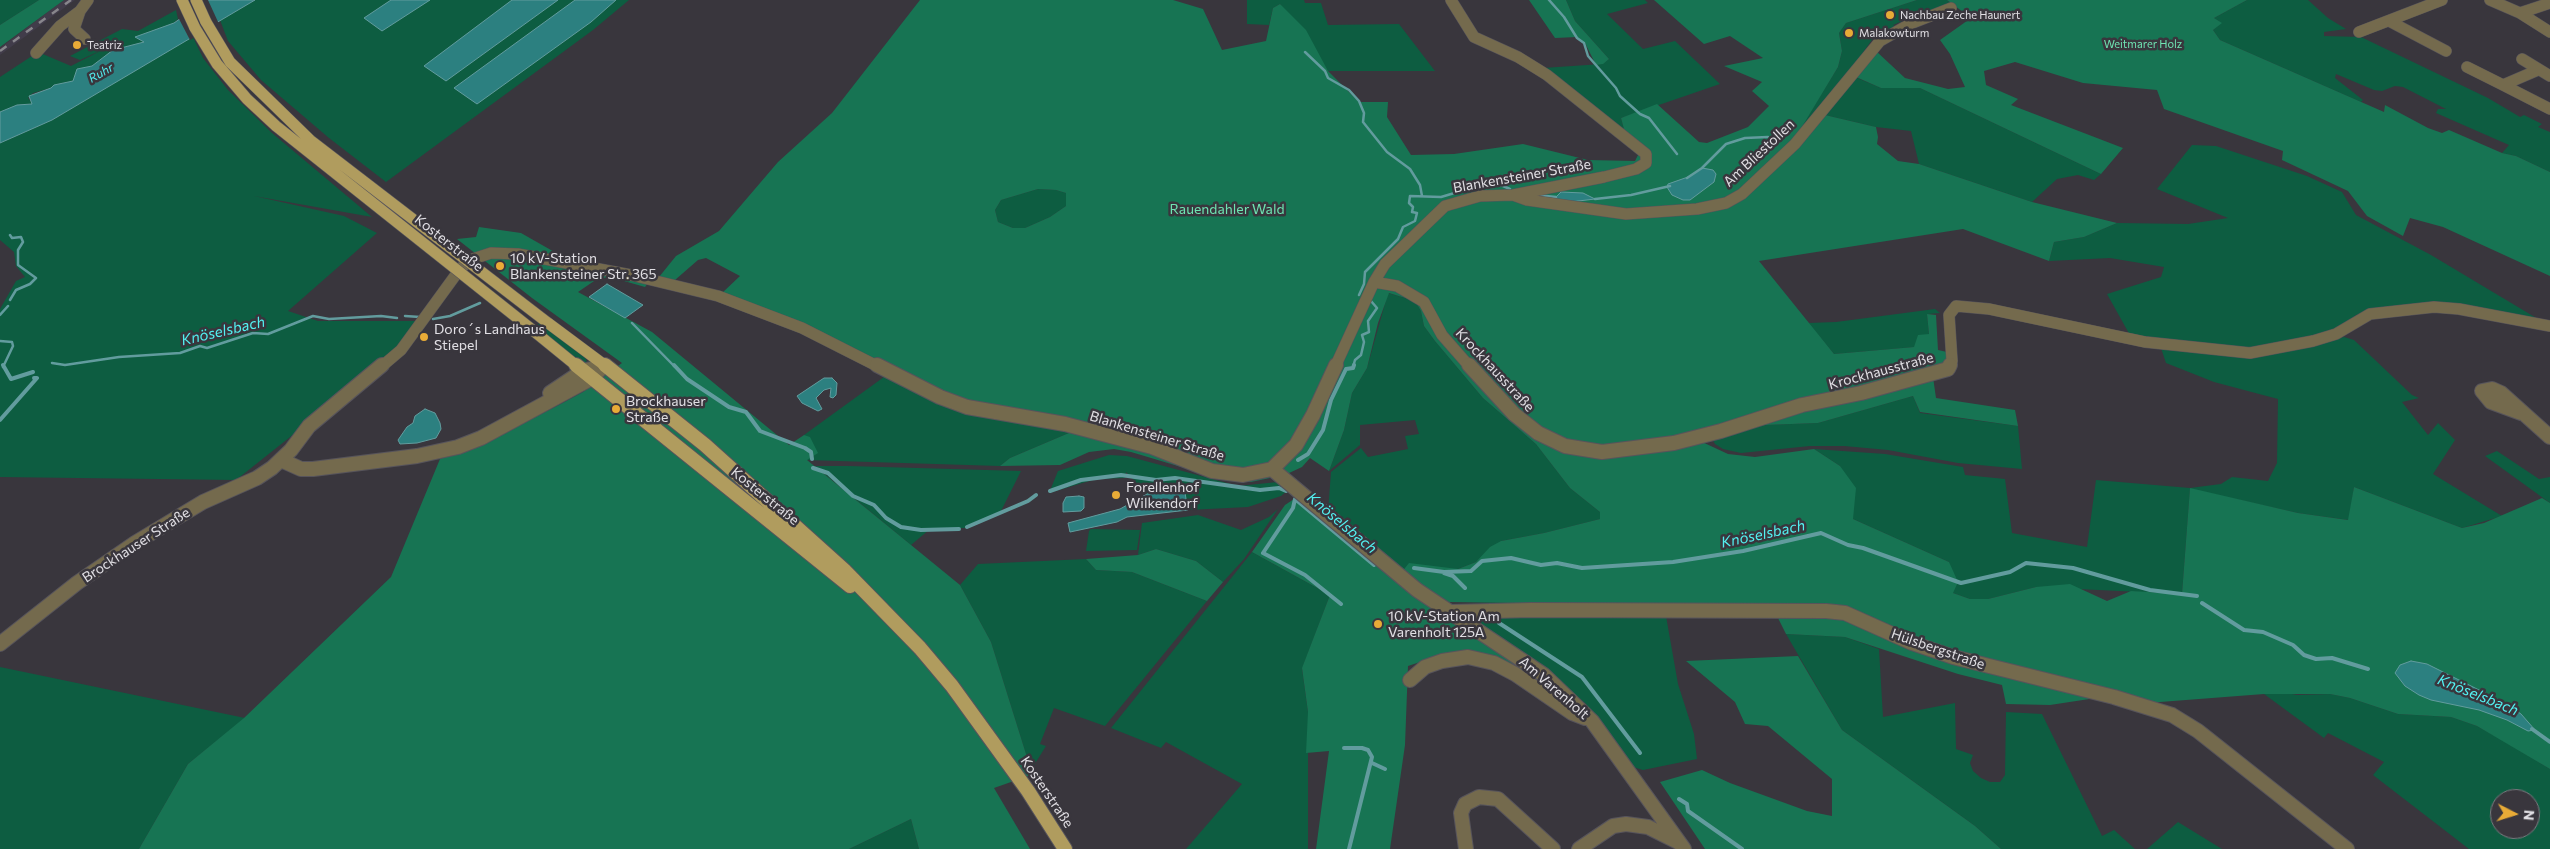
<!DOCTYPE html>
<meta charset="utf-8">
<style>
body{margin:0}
#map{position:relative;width:2550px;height:849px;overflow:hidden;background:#39363d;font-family:Commissioner,sans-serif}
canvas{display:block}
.north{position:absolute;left:2490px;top:789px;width:50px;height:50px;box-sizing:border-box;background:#39363d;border:1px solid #7c7a80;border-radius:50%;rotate:95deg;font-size:14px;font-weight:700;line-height:20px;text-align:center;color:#e1dfe4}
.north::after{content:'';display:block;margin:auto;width:18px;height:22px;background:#e8ab37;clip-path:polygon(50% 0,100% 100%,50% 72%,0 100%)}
</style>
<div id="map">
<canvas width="2550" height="849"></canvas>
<div class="north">N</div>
</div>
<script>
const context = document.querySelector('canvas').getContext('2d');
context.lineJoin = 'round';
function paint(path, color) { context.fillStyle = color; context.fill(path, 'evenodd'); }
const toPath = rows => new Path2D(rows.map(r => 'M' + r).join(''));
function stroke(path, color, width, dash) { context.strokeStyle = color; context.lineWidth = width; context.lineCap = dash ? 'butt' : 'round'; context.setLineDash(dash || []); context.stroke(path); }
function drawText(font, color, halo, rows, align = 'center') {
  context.font = font + ' Commissioner,sans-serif'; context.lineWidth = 5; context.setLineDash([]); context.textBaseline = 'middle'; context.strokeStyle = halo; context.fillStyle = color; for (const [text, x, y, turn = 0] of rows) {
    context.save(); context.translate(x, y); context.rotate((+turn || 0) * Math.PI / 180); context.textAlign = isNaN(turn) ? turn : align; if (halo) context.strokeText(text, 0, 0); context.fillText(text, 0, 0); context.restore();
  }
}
const built = toPath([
 [64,0,75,0,0,55,0,48]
]);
const green = toPath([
 [0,0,39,0,0,25],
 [255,0,629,0,593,30,386,182,329,138,261,80,228,41,220,20],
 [1247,0,1304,0,1305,3,1321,3,1328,25,1399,24,1435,71,1328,71,1280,4,1273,8,1269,25,1247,24],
 [1566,0,1645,0,1648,3,1607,14,1643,49,1675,41,1720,84,1621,118,1625,133,1543,68,1602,64,1609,59,1575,21],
 [1917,0,1947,0,1950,3,1918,18,1914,16,1893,25,1897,27,1881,36,1876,34,1848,74,1881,88,1920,88,2101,174,2094,180,2078,175,2057,179,2032,202,1919,164,1911,131,1876,127,1825,115,1814,126,1799,130,1838,67,1842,51,1839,33,1846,23],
 [2247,0,2308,0,2328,18,2346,29,2324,32,2324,36,2361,37,2488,98,2520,117,2524,115,2542,124,2538,127,2550,132,2550,172,2516,156,2502,153,2509,145,2436,113,2438,109,2446,109,2403,87,2395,86,2382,91,2374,90,2336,74,2335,78,2363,100,2361,102,2220,40,2213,30,2221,23,2214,18],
 [176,10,178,19,174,23,136,37,145,42,113,50,92,66,77,69,74,81,54,85,51,88,33,93,28,98,33,104,17,105,0,112,0,77,38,52,71,66,104,49,80,60,70,56,122,29,138,31],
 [193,37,203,58,228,90,272,133,372,217,254,196,344,216,377,233,288,311,318,321,419,321,392,356,236,480,0,477,0,309,16,281,25,277,16,266,14,252,0,240,0,143,52,120,177,44],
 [2192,145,2216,146,2307,176,2342,192,2356,215,2431,255,2538,319,2498,315,2381,309,2356,315,2341,328,2310,338,2243,350,2131,337,2107,294,2161,277,2164,267,2110,258,2049,261,2054,242,2084,237,2117,223,2188,224,2228,218,2157,189],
 [1038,189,1056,190,1066,193,1066,206,1050,217,1025,228,1013,228,998,222,995,210,1001,200],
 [1388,293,1415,301,1421,311,1424,326,1435,341,1483,398,1536,444,1570,488,1600,512,1600,519,1544,533,1501,541,1476,562,1458,569,1401,573,1328,512,1331,472,1361,448,1368,457,1408,449,1405,436,1419,434,1415,420,1360,425,1360,445,1329,471,1344,430,1352,393,1367,368],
 [1935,309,1940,313,1927,314,1929,334,1914,347,1834,354,1808,323,1836,322],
 [540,323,580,353,586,359,587,364,582,363,536,326],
 [2344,337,2354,340,2412,395,2419,398,2402,402,2428,435,2438,423,2455,440,2433,474,2502,516,2462,528,2354,487,2349,520,2298,513,2190,489,2182,594,2036,587,1988,599,1970,599,1953,593,1949,562,1853,519,1840,466,1814,449,1885,454,1963,467,1965,475,2005,479,2012,533,2087,547,2096,480,2190,488,2221,484,2232,477,2268,481,2277,463,2278,399,2214,382,2166,363,2161,348,2192,352,2314,345],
 [888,374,1076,430,1010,458,1000,466,806,460,804,435],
 [1913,396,1920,413,2018,426,2022,469,1958,463,1888,450,1844,446,1810,446,1741,453,1723,449,1715,444,1711,436,1765,425,1818,423],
 [2497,451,2539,479,2550,477,2550,503,2485,456],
 [1109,455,1127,456,1238,486,1278,482,1289,489,1281,496,1248,507,1188,510,1185,493,1182,491,1147,494,1126,472,1125,478,1096,479,1049,493,1058,471],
 [815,466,848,466,1021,471,1001,511,965,528,930,529,911,545],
 [1278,509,1244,559,1223,582,1196,561,1156,549,1138,555,1142,523,1198,515,1241,530,1269,517],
 [1091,529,1140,530,1137,550,1086,551,1089,531],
 [1252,552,1330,595,1302,669,1308,712,1308,849,1186,849,1242,784,1166,742,1161,748,1111,728],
 [1086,559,1096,570,1132,572,1207,601,1105,726,1054,708,1040,744,1046,746,1031,770,991,642,960,585,978,564],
 [1484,616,1666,616,1678,684,1694,734,1697,759,1643,770,1633,767,1585,703,1507,643,1476,622,1477,618],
 [1786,634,1845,637,1879,649,1883,717,1955,703,1956,749,1973,755,1970,763,1973,771,1981,778,1990,782,2000,782,2005,775,2006,712,2042,714,2102,836,2114,830,2135,849,2001,849,1975,826,1842,730],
 [0,667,245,718,188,764,139,849,0,849],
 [2287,693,2297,695,2330,694,2350,698,2398,714,2451,717,2477,726,2504,741,2550,769,2550,849,2469,849,2373,775,2384,762,2328,733,2324,738,2264,694],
 [2500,799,2530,799,2530,829,2500,829],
 [911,819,919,849,849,849],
 [2178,822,2222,849,2147,849]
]);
const forest = toPath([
 [39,0,64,0,0,47,0,25],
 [920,0,1173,0,1203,9,1222,50,1266,41,1273,8,1280,4,1306,30,1328,71,1359,102,1388,102,1387,117,1411,155,1454,154,1523,144,1588,160,1635,161,1640,151,1625,133,1621,118,1657,104,1699,142,1707,143,1748,127,1769,106,1752,91,1762,82,1724,66,1763,58,1730,36,1704,44,1654,0,1917,0,1846,23,1839,33,1842,51,1838,67,1800,130,1814,126,1825,115,1876,127,1878,137,1877,144,1898,161,1919,164,2032,202,2117,223,2084,237,2054,242,2049,261,1963,229,1759,261,1834,354,1914,347,1918,335,1929,334,1927,314,1936,315,1938,350,1947,352,1948,363,1932,370,1936,398,2015,410,2018,426,1920,412,1913,396,1818,423,1765,425,1716,434,1700,441,1728,454,1755,457,1814,449,1840,466,1856,488,1853,519,1949,562,1958,582,1953,593,1970,599,1988,599,2036,587,2070,584,2107,601,2131,591,2182,594,2190,488,2298,513,2348,520,2354,487,2462,528,2484,523,2542,498,2550,503,2550,769,2477,726,2451,717,2398,714,2350,698,2330,694,2264,694,2147,703,1928,644,1872,619,1715,606,1449,602,1401,573,1409,563,1458,569,1476,562,1490,547,1501,541,1544,533,1600,519,1600,512,1570,488,1536,444,1483,398,1435,341,1424,326,1421,311,1415,301,1389,293,1378,323,1367,368,1352,393,1344,430,1329,471,1310,458,1302,467,1287,474,1261,469,1215,468,968,404,721,294,740,276,706,258,698,260,675,280,659,277,676,256,719,231,778,162,832,113],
 [1038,189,1056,190,1066,193,1066,206,1050,217,1025,228,1013,228,998,222,995,210,1001,200],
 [1529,0,1566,0,1575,21,1609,59,1603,64,1596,65,1585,43,1577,37,1555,38],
 [1947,0,2247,0,2214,18,2222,23,2213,30,2220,40,2384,112,2385,105,2428,128,2442,133,2449,130,2502,153,2516,156,2550,172,2550,276,2443,227,2410,218,2403,236,2367,216,2348,191,2282,160,2283,151,2164,109,2157,90,2083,83,2015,62,1984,71,1986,85,2018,99,2011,105,2123,148,2101,174,1920,88,1881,88,1856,77,1876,51,1905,78,1948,89,1965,87,1950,54,1940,40,1971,18],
 [479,227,521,233,572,262,648,283,645,287,610,277,597,279,578,292,652,332,789,445,804,435,810,437,818,453,807,460,960,585,991,642,1031,770,1028,776,994,788,1030,849,919,849,911,819,849,849,139,849,188,764,244,718,391,577,440,459,505,432,555,407,583,392,622,363,532,298,457,239,476,237],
 [1076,430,1184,464,1268,475,1270,478,1251,482,1218,478,1131,452,1114,449,1089,452,1060,465,1000,466,1010,458],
 [1297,497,1450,620,1521,665,1567,704,1512,668,1435,657,1408,666,1405,745,1390,849,1316,849,1329,751,1306,753,1308,712,1302,668,1330,595,1252,552,1285,505],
 [1156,549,1196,561,1223,582,1207,601,1132,572,1096,570,1086,559,1138,555],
 [1833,615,2096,698,2050,705,2006,704,2002,685,1958,674,1845,637,1786,634,1777,616],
 [1798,656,1842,730,1975,826,2001,849,1705,849,1660,782,1702,770,1730,783,1807,811,1832,816,1832,779,1768,726,1745,724,1735,702,1686,661]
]);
const water = toPath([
 [207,0,255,0,52,120,0,143,0,112,17,105,32,104,29,96,51,88,54,85,73,81,77,69,92,66,113,50,144,42,135,37,174,23,207,0],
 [391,0,430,0,382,31,364,18,391,0],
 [512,0,558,0,446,81,424,66,512,0],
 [575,0,616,0,591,22,477,104,454,88,575,0],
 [1702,168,1713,170,1716,174,1714,182,1690,200,1683,200,1672,195,1667,187,1668,184,1688,177,1702,168],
 [1561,192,1583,193,1595,199,1570,202,1558,200,1556,197,1561,192],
 [607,284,643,305,625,318,589,297,607,284],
 [832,378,837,383,836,395,833,398,830,397,831,388,824,390,816,398,822,409,818,411,802,403,797,396,824,378,832,378],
 [425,409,435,413,440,423,441,429,436,438,417,443,400,444,398,440,407,427,413,423,415,416,425,409],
 [1182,491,1185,493,1188,510,1127,517,1117,522,1070,532,1068,523,1120,509,1147,494,1182,491],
 [1079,496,1084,497,1084,508,1081,511,1063,512,1063,503,1066,497,1079,496],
 [2411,661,2427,664,2503,702,2521,714,2535,730,2528,731,2507,720,2479,710,2431,700,2419,695,2405,686,2395,673,2400,665,2411,661]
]);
const pier = toPath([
 [202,0,208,0,219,24,190,40,178,17]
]);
const streamFar1 = toPath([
 [1549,0,1564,17,1577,38,1584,43,1588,56,1616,88,1620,96,1640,114,1649,118,1677,154],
 [1305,52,1325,71,1328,78,1349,90,1359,101,1364,113,1363,122,1387,152,1410,169,1420,185,1422,196],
 [1687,178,1702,168,1726,144,1745,138,1768,137],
 [1536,195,1556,197],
 [1595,199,1631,195,1670,186],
 [10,235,12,238,21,237,23,242,18,250,18,265,36,278,30,284,16,290,10,300],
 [1359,295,1364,284,1365,272,1398,239,1403,227,1415,221,1417,213,1412,212,1413,207,1409,203,1410,196,1441,197,1478,186,1493,187,1493,184,1496,183,1510,189],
 [0,315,8,306],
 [405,316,420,317],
 [433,319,450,316,480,303],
 [632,323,675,367],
 [0,341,12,342,13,346,3,367],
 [52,363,65,365,119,357,180,353,200,346,207,348,253,333,268,334,313,316,329,319,381,316,397,318],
 [1353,367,1355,360,1361,355,1364,342,1362,335,1369,332,1368,321,1377,308,1371,301]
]);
const stream = toPath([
 [3,365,11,379,33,372],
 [674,365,687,379,729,407,746,412,760,431,805,448,811,452,812,459],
 [0,420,37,378,34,378],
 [1298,460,1308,454,1323,430,1331,400,1346,369,1353,368,1354,365],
 [813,468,828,473,853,496,874,505,886,518,901,527,921,530,959,529],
 [1050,491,1081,480,1121,475,1156,480,1175,478,1260,490,1279,488,1286,491],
 [967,527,1028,501,1036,495],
 [1414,568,1444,572,1471,571,1482,561,1511,558,1541,565,1557,563,1582,568,1673,562,1743,551,1821,533,1848,545,1863,548,1961,583,2010,572,2026,563,2073,568,2150,590,2197,596],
 [1444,573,1453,576,1465,588],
 [2202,603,2244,630,2263,632,2293,645,2304,655,2316,659,2332,658,2368,669],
 [1341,604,1305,575,1263,553,1293,508,1295,499,1374,565],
 [1499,623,1582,677,1640,753],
 [2532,729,2550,742],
 [1344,748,1362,748,1368,750,1372,757,1349,849],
 [1372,763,1385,769],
 [1679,799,1687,804,1688,811,1742,849]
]);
const minorFar1 = toPath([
 [2490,0,2520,13,2550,3],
 [2520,13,2550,32],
 [2389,21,2446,51],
 [2359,32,2442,0],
 [85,39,74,29,80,11,88,0],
 [36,53,60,26,80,11],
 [2522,59,2550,76],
 [2467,67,2503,85],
 [2538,70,2503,85,2550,109],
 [1513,195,1527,200,1626,214,1697,209,1726,203,1742,194,1795,144,1880,41,1910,24,1951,8],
 [1374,282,1397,286,1424,302,1442,335,1470,367],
 [381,367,401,350,460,269,470,260,491,253,518,254,631,275,718,296,802,328,879,367],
 [603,367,604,365],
 [1335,367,1374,282,1385,264,1445,206,1480,196,1513,195,1604,177,1636,169,1646,163,1646,154,1547,75,1518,57,1474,37,1451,0],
 [1949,367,1952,361,1949,315,1956,306,1989,309,2145,342,2250,353,2313,341,2336,334,2370,314,2434,307,2459,309,2550,326]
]);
const minor = toPath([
 [877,365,940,397,967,407,1065,424,1152,447,1212,471,1243,475,1272,469,1296,445,1313,415,1336,365],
 [1469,365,1514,414,1538,433,1565,446,1602,452,1674,443,1721,431,1802,405,1861,393,1948,369,1950,365],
 [550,393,583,371,591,369],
 [2521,413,2491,402,2482,391,2492,389,2501,393,2550,437],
 [281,460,301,469,313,469,417,456,458,447,481,438,592,378,604,365],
 [1272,469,1417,590,1544,675,1592,721,1684,849],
 [1451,612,1531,610,1826,611,1845,613,1912,643,1953,657,2114,697,2172,715,2198,731,2347,849],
 [0,644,77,583,135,543,203,502,257,478,272,468,291,450,309,426,382,365],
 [1410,680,1425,667,1442,661,1468,657,1494,663,1515,674,1572,713,1585,718],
 [1466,849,1461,813,1465,804,1479,797,1498,799,1553,849],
 [1579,849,1613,826,1626,824,1648,827,1678,842]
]);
const majorFar1 = toPath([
 [182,0,195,28],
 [196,0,206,22],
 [548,323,607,367],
 [535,332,578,367]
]);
const major = toPath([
 [576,365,850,586],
 [605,365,705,445,844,570,920,648,952,686,1028,791,1065,849]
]);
const rail = toPath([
 [0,51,71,0]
]);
const majorBridge = toPath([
 [206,22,230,62,310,140,548,323],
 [195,28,217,64,247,99,276,126,535,332]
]);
const markers = [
 [1890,15,5,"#e8ab37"],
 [1849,33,5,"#e8ab37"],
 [77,45,5,"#e8ab37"],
 [500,266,5,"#e8ab37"],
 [424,337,5,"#e8ab37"],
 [616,409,5,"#e8ab37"],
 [1116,495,5,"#e8ab37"],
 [1378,624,5,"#e8ab37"]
];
const farPoinames = [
 ["Nachbau Zeche Haunert",1900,15],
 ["Malakowturm",1859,33],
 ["Teatriz",87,45]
];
const farParknames = [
 ["Weitmarer Holz",2143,44]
];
const farWaternames = [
 ["Ruhr",101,73,-30]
];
const streetNames = [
 ["Am Bliestollen",1759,153,-43],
 ["Blankensteiner Straße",1522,176,-10],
 ["Kosterstraße",449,243,38],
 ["Krockhausstraße",1495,370,47],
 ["Krockhausstraße",1881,371,-15],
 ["Blankensteiner Straße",1157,436,17],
 ["Kosterstraße",765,496,39],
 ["Brockhauser Straße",136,545,-33],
 ["Hülsbergstraße",1938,649,19],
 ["Am Varenholt",1554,688,41],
 ["Kosterstraße",1047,792,56]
];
const parkNames = [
 ["Rauendahler Wald",1227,209]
];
const poiNames = [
 ["10 kV-Station",510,258],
 ["Blankensteiner Str. 365",510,274],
 ["Doro´s Landhaus",434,329],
 ["Stiepel",434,345],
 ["Brockhauser",626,401],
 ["Straße",626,417],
 ["Forellenhof",1126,487],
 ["Wilkendorf",1126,503],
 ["10 kV-Station Am",1388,616],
 ["Varenholt 125A",1388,632]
];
const waterNames = [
 ["Knöselsbach",223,331,-13],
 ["Knöselsbach",1342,523,40],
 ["Knöselsbach",1763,534,-12],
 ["Knöselsbach",2478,695,22]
];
paint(built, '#413c4a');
paint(green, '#0d5d41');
paint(forest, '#177453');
paint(water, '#2c8080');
stroke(water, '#629c9e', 1);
paint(pier, '#39363d');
stroke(streamFar1, '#629c9e', 2.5);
stroke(stream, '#629c9e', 4);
stroke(minorFar1, '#57545b', 12);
stroke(minor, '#57545b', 16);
stroke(majorFar1, '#57545b', 12);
stroke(major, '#57545b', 16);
stroke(minorFar1, '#746a4d', 11);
stroke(minor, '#746a4d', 14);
stroke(majorFar1, '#b09c5e', 11);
stroke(major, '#b09c5e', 14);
stroke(rail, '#88868c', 2.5, [8, 8]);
stroke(majorBridge, '#57545b', 12, []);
stroke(majorBridge, '#b09c5e', 11);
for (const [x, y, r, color] of markers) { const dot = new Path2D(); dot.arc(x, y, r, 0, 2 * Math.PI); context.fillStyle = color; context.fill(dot); stroke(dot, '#39363d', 2); }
drawText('11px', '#e1dfe4', '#39363d', farPoinames, 'left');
drawText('11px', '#6ee4b2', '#39363d', farParknames);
drawText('italic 12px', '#52f0f0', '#39363d', farWaternames);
drawText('14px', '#e1dfe4', '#39363d', streetNames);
drawText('14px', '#6ee4b2', '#39363d', parkNames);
drawText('14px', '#e1dfe4', '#39363d', poiNames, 'left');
drawText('italic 15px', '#52f0f0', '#39363d', waterNames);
</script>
